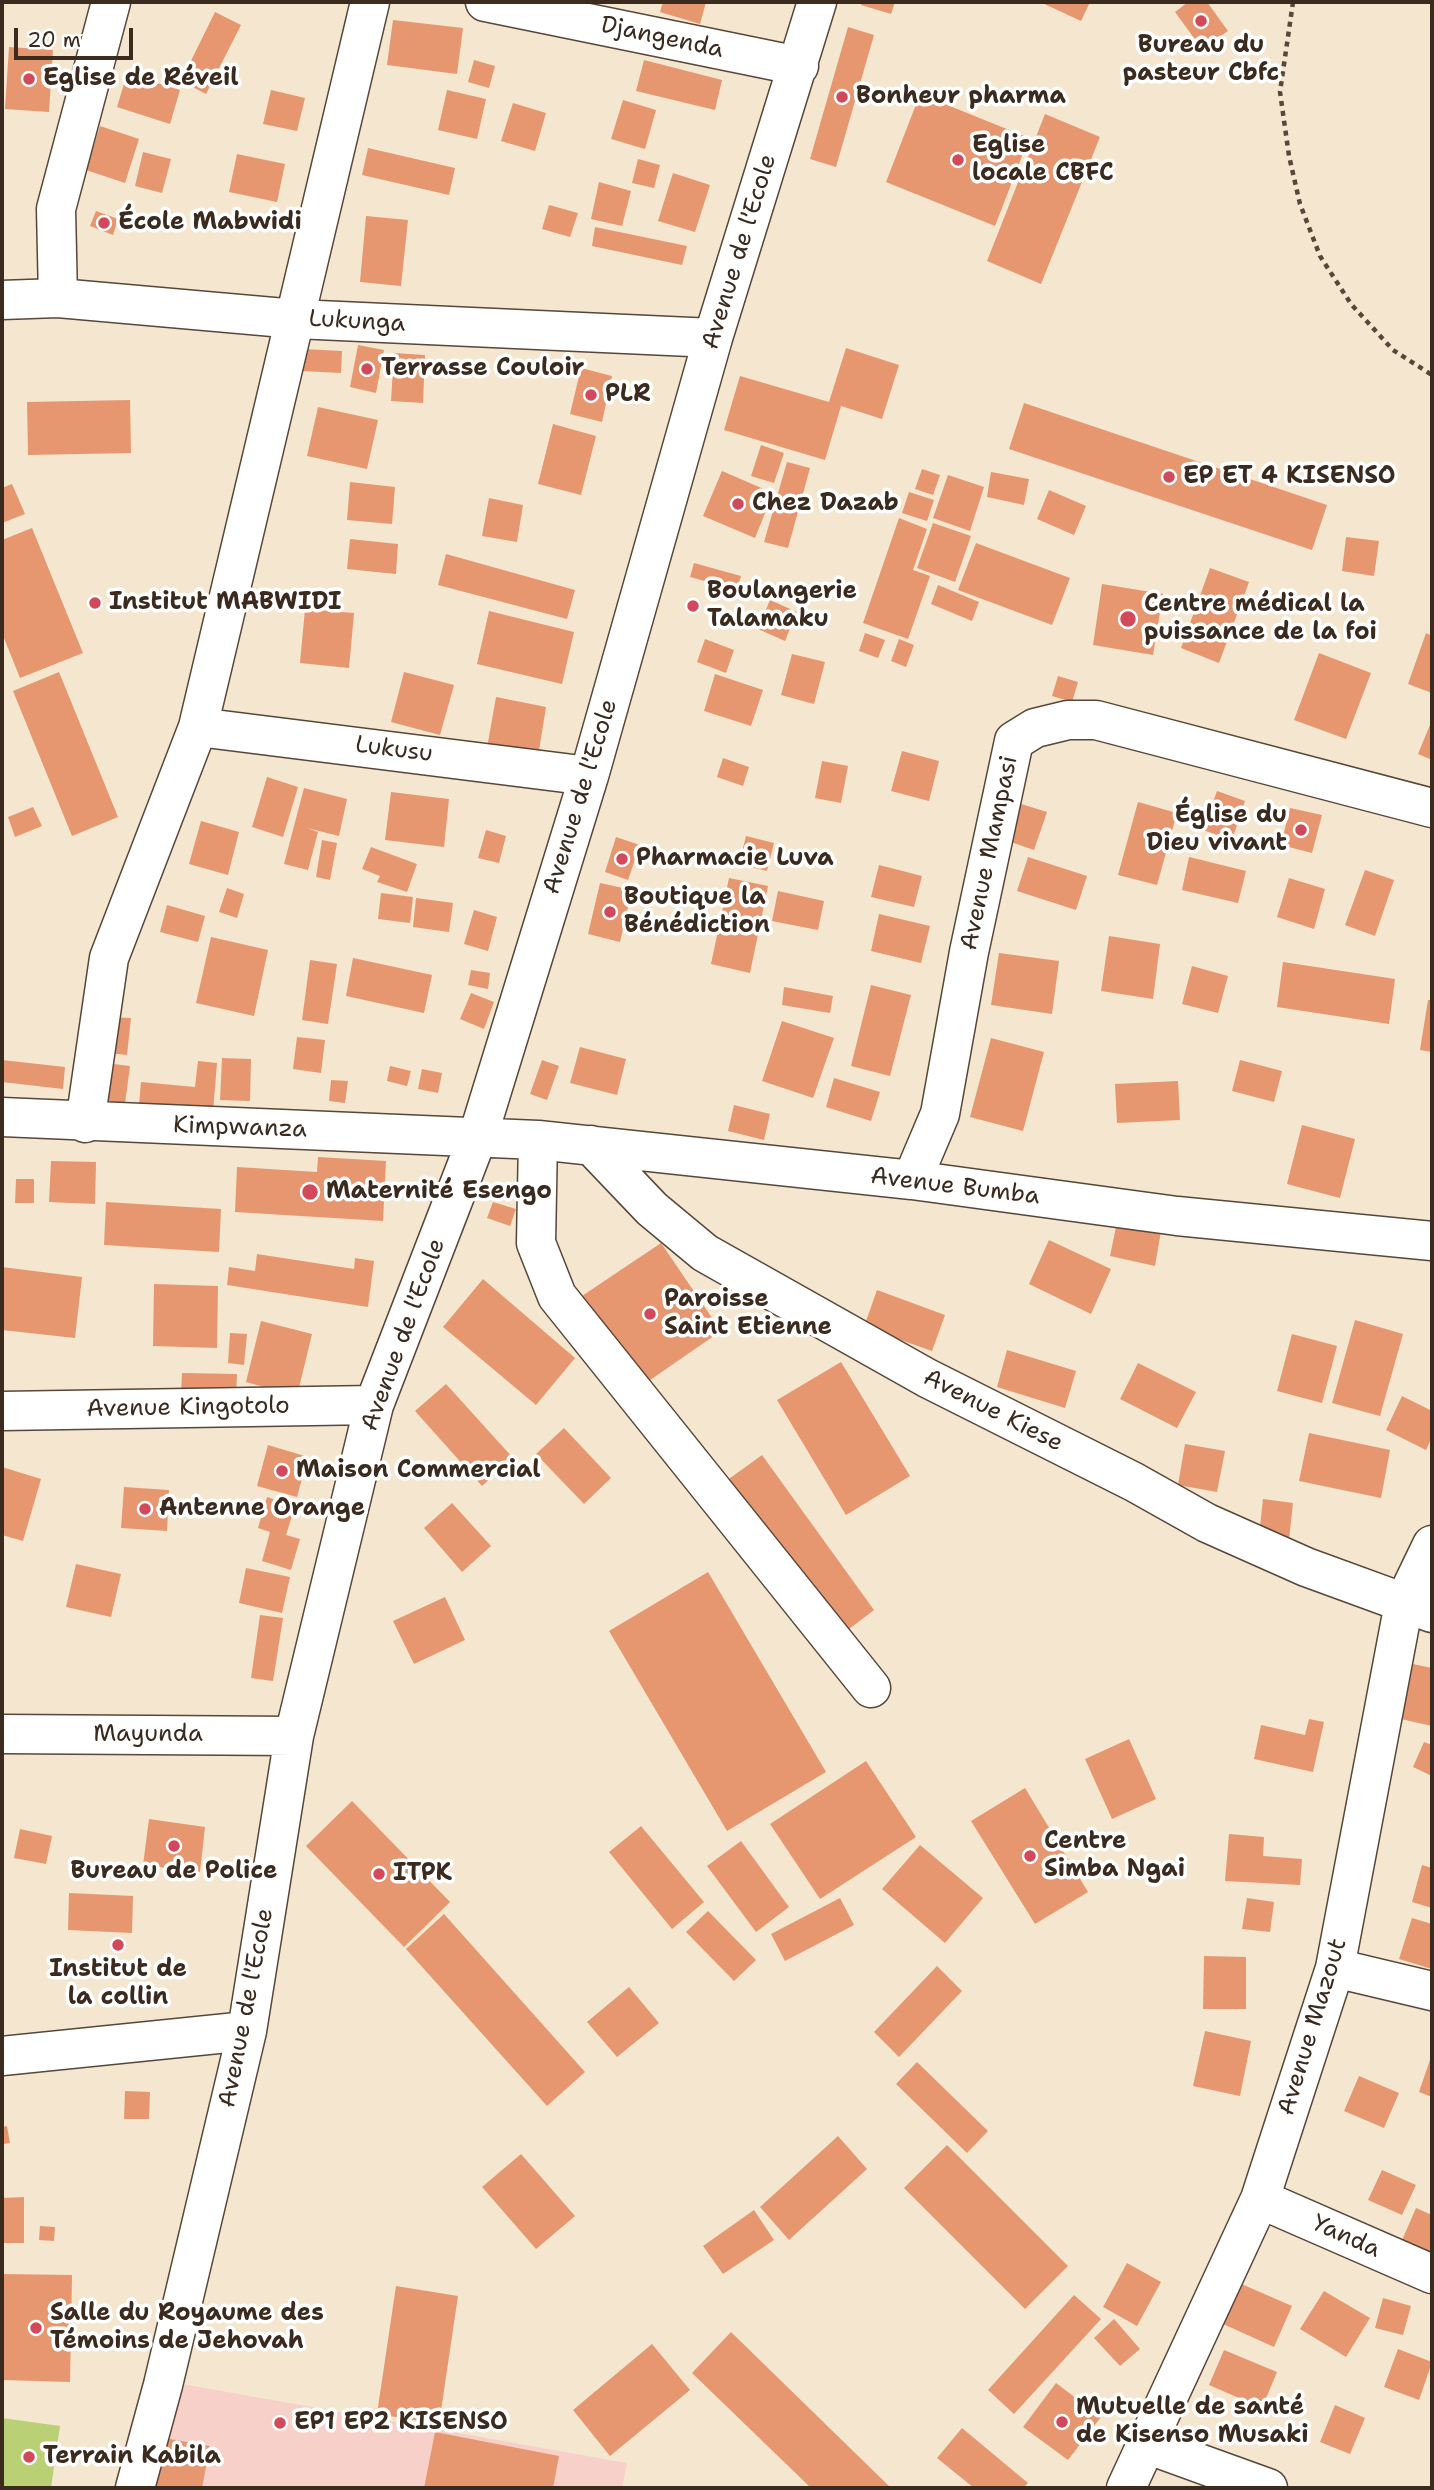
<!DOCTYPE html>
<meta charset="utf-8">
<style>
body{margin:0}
#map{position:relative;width:1434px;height:2490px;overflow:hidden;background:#f5e6cf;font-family:"Shantell Sans",sans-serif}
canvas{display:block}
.frame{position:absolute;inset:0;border:4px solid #3b2a1e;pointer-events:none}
.scale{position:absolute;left:14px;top:28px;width:119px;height:32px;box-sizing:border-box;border:4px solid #3b2a1e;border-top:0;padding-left:9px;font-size:21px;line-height:24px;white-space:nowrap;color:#3b2a1e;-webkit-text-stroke:5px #fff;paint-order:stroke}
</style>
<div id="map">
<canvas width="1434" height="2490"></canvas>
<div class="frame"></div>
<div class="scale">20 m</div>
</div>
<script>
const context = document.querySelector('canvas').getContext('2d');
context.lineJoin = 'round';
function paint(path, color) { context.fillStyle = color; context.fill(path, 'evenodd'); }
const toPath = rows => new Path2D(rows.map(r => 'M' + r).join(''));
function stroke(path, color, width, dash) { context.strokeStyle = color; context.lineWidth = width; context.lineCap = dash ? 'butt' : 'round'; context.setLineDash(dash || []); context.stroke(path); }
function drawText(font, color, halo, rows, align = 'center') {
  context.font = font + ' "Shantell Sans",sans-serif'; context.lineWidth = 7; context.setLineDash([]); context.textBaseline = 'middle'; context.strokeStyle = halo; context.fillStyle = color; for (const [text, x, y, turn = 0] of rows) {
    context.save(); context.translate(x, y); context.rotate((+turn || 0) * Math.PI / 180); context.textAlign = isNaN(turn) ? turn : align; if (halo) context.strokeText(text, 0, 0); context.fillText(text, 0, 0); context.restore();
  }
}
const built = toPath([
 [171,2382,627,2463,622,2488,146,2488]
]);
const green = toPath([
 [2,2418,60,2426,51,2488,2,2488]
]);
const building = toPath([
 [663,2,706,2,700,24,660,12],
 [862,2,895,2,891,14,861,5],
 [1040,2,1090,2,1081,21],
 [1188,2,1207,2,1228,31,1202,49,1175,12],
 [215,12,241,25,206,94,181,81],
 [393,20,463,28,457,74,387,65],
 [848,27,874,35,836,167,810,159],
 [9,47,53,50,49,112,5,109],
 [474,60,495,66,489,88,468,82],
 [644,60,722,80,715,110,636,91],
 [127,74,180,90,170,124,117,107],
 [271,90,305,98,297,131,263,124],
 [447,90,486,99,477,139,438,130],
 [920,94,1029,138,995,226,886,182],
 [623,100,656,110,645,149,611,139],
 [513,103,546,113,535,151,501,141],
 [1045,114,1100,137,1041,284,987,261],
 [100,126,139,139,125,183,86,170],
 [368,148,455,168,449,195,362,175],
 [143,152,171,159,162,193,135,186],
 [237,154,285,164,277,202,229,192],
 [638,159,660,165,654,188,632,183],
 [673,173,710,185,695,232,658,221],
 [599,182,631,191,622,226,591,219],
 [549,205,578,213,570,237,542,229],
 [96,211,118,219,113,235,90,226],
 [366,216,408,220,401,286,360,282],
 [595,227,687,246,682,265,592,246],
 [358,345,384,350,376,393,350,387],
 [846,348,899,365,882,419,841,406,825,460,724,430,740,376,829,402],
 [303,349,342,351,341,373,302,371],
 [394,353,425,355,423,403,391,401],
 [581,368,612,376,602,422,570,414],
 [130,400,131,453,28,455,27,402],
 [1024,403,1327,505,1312,550,1009,449],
 [318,407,378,420,367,469,307,456],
 [553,424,596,436,581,495,538,484],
 [761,445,784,453,774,483,751,476],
 [787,462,810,468,788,548,764,542],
 [922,469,940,475,933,495,915,489],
 [722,471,773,493,755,538,703,516],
 [991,472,1029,479,1024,505,987,497],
 [948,475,984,487,970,531,933,518],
 [350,482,395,487,392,524,347,520],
 [12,484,25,514,2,523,2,488],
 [1049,490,1086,506,1074,535,1037,519],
 [909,492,934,500,927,521,902,513],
 [489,498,523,505,517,542,482,536],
 [899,518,927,529,913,570,930,576,908,639,863,623],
 [933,523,971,536,955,582,917,568],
 [32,528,83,653,20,678,2,633,2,540],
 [1346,537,1379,541,1374,576,1342,571],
 [350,539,398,544,396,574,347,569],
 [976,543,1070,578,1052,625,958,590],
 [446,554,575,590,567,619,438,585],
 [694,563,741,576,737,590,690,577],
 [1210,568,1249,582,1219,663,1181,648],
 [1102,584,1163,594,1153,655,1093,645],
 [938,585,979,602,972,621,931,604],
 [770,600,797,612,785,641,758,629],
 [305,609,354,613,349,668,300,663],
 [489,611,574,632,562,684,477,664],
 [865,633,885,640,878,658,859,651],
 [1426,633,1432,636,1432,693,1408,684],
 [705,639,734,650,726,673,697,662],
 [899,639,914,645,906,667,891,661],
 [1319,653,1371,673,1346,739,1294,720],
 [792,654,825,662,814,704,781,695],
 [59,672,118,817,72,836,13,691],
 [404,672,454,685,440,735,391,722],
 [715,674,763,690,751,726,704,711],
 [1058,676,1078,682,1072,702,1052,696],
 [496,697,546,707,538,757,487,748],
 [1432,720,1432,760,1418,754],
 [902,751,939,761,929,801,891,791],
 [723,758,749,767,743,786,717,777],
 [822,761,848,766,841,803,815,798],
 [267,777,298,787,283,837,252,827],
 [304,788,347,799,339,836,307,828,318,832,308,870,284,864],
 [1217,791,1245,801,1232,840,1203,830],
 [391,792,449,799,444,847,385,840],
 [1138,802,1177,813,1157,885,1118,875],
 [1018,803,1047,812,1034,850,1005,840],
 [33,807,42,826,15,837,8,817],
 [1290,808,1322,815,1312,853,1281,845],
 [201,821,239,832,228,875,189,864],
 [486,830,506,836,499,863,478,858],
 [746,836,774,843,767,871,739,864],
 [616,837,640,845,628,880,605,872],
 [322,840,337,843,330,880,316,877],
 [371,847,417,864,407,892,377,882,380,876,362,869],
 [1028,857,1087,876,1076,910,1017,891],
 [1189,857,1246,871,1238,903,1182,890],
 [879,865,922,876,914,907,871,897],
 [1365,870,1394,880,1375,936,1345,925],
 [729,878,768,886,750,973,711,964],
 [1289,878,1325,889,1314,929,1277,917],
 [600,883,632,890,620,942,588,934],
 [227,888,244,894,237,918,219,912],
 [778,891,824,901,818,930,772,921],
 [381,893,413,897,410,923,378,919],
 [416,898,453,903,449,932,413,927],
 [167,905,205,916,198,942,160,932],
 [474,910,497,917,488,951,464,944],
 [879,914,930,926,921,963,871,951],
 [1109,936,1160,944,1153,999,1101,991],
 [211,937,268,950,254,1016,196,1003],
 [999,953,1059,961,1052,1014,991,1005],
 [353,958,432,975,424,1013,346,996],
 [310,960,337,964,328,1024,302,1020],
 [1283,962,1395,979,1389,1024,1277,1007],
 [1192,966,1228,976,1218,1013,1182,1004],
 [471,970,490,973,488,989,468,985],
 [871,985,911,995,890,1076,851,1066],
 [784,987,833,996,830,1013,782,1005],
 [471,993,494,1002,484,1029,460,1019],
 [1428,1000,1432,1000,1432,1052,1420,1050],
 [111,1017,131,1018,127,1055,108,1053],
 [782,1021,834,1038,813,1098,762,1081],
 [297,1037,325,1040,321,1073,293,1069],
 [991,1038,1044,1052,1023,1131,970,1117],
 [580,1047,626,1059,617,1095,570,1083],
 [222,1058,251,1059,250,1101,220,1100],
 [2,1060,65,1067,63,1089,2,1082],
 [542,1060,559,1066,547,1100,530,1094],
 [1240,1060,1282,1071,1274,1102,1232,1091],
 [198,1061,217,1063,213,1112,139,1105,141,1082,195,1087],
 [106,1063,130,1066,124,1111,101,1108],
 [390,1066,411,1071,407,1086,387,1081],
 [422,1069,442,1073,438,1093,418,1089],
 [834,1078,880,1092,871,1121,826,1107],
 [331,1080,348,1081,345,1103,329,1101],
 [1178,1081,1180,1120,1117,1123,1115,1084],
 [734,1105,770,1114,764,1140,728,1131],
 [1302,1125,1355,1139,1340,1198,1287,1184],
 [318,1157,386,1161,383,1221,235,1212,237,1167,317,1172],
 [51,1161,96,1162,95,1204,49,1202],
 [16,1179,34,1179,34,1203,15,1203],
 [106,1202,221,1209,219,1252,104,1245],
 [493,1202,516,1209,510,1226,487,1218],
 [1117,1222,1161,1231,1155,1266,1110,1256],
 [1049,1240,1111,1269,1091,1314,1029,1284],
 [661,1243,721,1331,640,1387,579,1298],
 [257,1254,354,1269,355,1258,374,1261,368,1307,227,1285,229,1267,255,1271],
 [2,1267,82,1277,75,1338,2,1330],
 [483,1279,575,1358,536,1405,443,1327],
 [154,1284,218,1286,217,1348,153,1346],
 [877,1290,945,1315,932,1351,864,1327],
 [1355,1320,1403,1334,1380,1416,1332,1403],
 [261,1321,312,1334,297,1396,246,1382],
 [230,1333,247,1334,244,1365,228,1363],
 [1292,1334,1337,1346,1322,1403,1277,1391],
 [1007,1350,1076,1371,1065,1408,997,1387],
 [841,1362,910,1476,846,1515,777,1400],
 [1138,1363,1196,1392,1177,1428,1120,1399],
 [182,1373,237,1374,236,1397,181,1395],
 [446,1384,513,1458,482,1486,415,1411],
 [1402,1396,1432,1411,1432,1437,1426,1450,1386,1430],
 [564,1428,611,1478,584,1504,536,1454],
 [1309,1433,1390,1450,1381,1498,1299,1481],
 [1185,1444,1225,1451,1217,1492,1178,1485],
 [268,1445,308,1457,297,1497,257,1486],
 [762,1455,874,1610,836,1639,722,1484],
 [2,1467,41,1479,23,1541,2,1535],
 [124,1487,169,1490,167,1531,121,1528],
 [267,1497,295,1506,286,1535,300,1539,291,1570,262,1561,270,1532,258,1528],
 [1263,1499,1293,1503,1289,1540,1259,1536],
 [452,1503,491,1546,462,1572,424,1528],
 [76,1564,121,1574,111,1617,66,1607],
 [246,1568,290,1577,282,1613,239,1603],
 [708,1572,826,1772,727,1831,609,1631],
 [445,1597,465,1640,414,1664,393,1621],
 [260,1615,283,1618,273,1681,251,1678],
 [1413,1664,1432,1668,1432,1726,1401,1719],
 [1309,1719,1324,1722,1313,1772,1254,1759,1261,1725,1305,1735],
 [1129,1739,1156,1799,1112,1819,1085,1759],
 [1424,1742,1432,1745,1432,1776,1413,1767],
 [866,1761,916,1837,820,1899,770,1824],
 [1025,1788,1088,1892,1035,1924,971,1821],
 [352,1801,450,1902,404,1947,306,1846],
 [149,1819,205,1827,200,1872,143,1865],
 [641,1826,704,1902,672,1929,609,1852],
 [20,1829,52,1836,46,1864,14,1858],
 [1229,1834,1264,1837,1263,1856,1302,1859,1300,1885,1225,1881],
 [741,1841,789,1907,756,1932,707,1866],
 [920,1845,983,1898,945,1943,882,1889],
 [1422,1865,1432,1868,1432,1908,1412,1902],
 [69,1893,133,1896,132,1933,68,1930],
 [840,1898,854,1925,785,1961,771,1934],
 [1247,1898,1274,1902,1270,1932,1242,1929],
 [708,1911,756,1960,734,1981,686,1932],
 [444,1914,585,2072,547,2106,406,1949],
 [1412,1918,1432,1924,1432,1969,1399,1959],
 [1204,1956,1246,1957,1246,2009,1203,2009],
 [937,1966,962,1991,899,2057,874,2032],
 [629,1987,659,2023,617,2057,587,2022],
 [1205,2031,1251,2041,1240,2096,1193,2086],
 [1432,2054,1432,2097,1419,2092],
 [917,2062,988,2131,967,2153,896,2084],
 [1359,2076,1399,2093,1384,2128,1344,2111],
 [125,2091,150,2092,149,2119,124,2119],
 [7,2126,10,2143,2,2144,2,2127],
 [838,2136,867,2169,789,2240,760,2207],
 [947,2145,1068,2266,1025,2309,904,2188],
 [521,2154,575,2216,536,2249,482,2187],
 [1382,2170,1416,2185,1402,2215,1368,2200],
 [24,2197,24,2243,2,2243,2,2198],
 [1416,2208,1432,2215,1432,2266,1396,2254],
 [754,2210,774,2240,723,2274,703,2246],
 [40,2226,55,2227,54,2241,39,2240],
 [1127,2263,1161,2282,1137,2326,1103,2307],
 [2,2274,72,2275,70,2382,2,2380],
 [1230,2279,1292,2306,1274,2347,1212,2319],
 [396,2286,458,2296,439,2424,377,2414],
 [1324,2291,1370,2318,1346,2357,1300,2329],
 [1074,2295,1101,2319,1014,2414,988,2390],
 [1383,2298,1411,2306,1403,2335,1375,2328],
 [1114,2319,1140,2349,1120,2366,1094,2338],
 [731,2332,891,2488,811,2488,692,2373],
 [652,2344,690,2390,610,2456,573,2410],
 [1398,2349,1432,2362,1419,2400,1384,2387],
 [1224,2350,1277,2372,1262,2408,1209,2385],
 [1056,2383,1101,2417,1068,2460,1023,2427],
 [1335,2405,1365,2418,1350,2454,1320,2442],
 [962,2428,1028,2483,1023,2488,974,2488,937,2458],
 [435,2432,559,2456,553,2488,424,2488],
 [164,2438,210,2446,202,2488,155,2488]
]);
const path = toPath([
 [1293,2,1280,92,1289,156,1300,204,1320,256,1351,304,1393,350,1432,375]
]);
const minor = toPath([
 [485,2,799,66],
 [58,298,56,209,111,2],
 [2,300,58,298,296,319,713,338],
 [198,727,589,776],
 [2,1117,538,1140,912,1180,1177,1216,1432,1241],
 [85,1123,109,958,198,727,370,2],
 [538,1140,536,1243,557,1296,871,1688],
 [591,1145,652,1209,705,1253,927,1378,1134,1482,1207,1523,1306,1567,1432,1613],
 [912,1180,940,1114,969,952,1014,741,1035,728,1068,720,1096,720,1432,808],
 [2,1411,374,1405],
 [2,1734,294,1736],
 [1335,1968,1432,1991],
 [2,2056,247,2031],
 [1260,2199,1432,2274],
 [1146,2444,1268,2488],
 [135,2488,163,2385,247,2031,294,1736,374,1405,478,1136,589,776,713,338,817,2],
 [1126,2488,1260,2199,1335,1968,1404,1603,1432,1545]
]);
const markers = [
 [1201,21,7,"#d1495b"],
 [29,79,7,"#d1495b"],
 [842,97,7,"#d1495b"],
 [958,160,7,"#d1495b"],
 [104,223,7,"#d1495b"],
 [367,369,7,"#d1495b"],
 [591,395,7,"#d1495b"],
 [1169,477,7,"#d1495b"],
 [738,504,7,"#d1495b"],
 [95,603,7,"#d1495b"],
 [693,606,7,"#d1495b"],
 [1128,619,9,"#d1495b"],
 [1301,830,7,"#d1495b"],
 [622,859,7,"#d1495b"],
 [610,912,7,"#d1495b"],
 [310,1192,9,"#d1495b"],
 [650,1314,7,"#d1495b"],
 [282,1471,7,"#d1495b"],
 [145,1509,7,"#d1495b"],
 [174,1846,7,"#d1495b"],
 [1030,1856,7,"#d1495b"],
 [379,1874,7,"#d1495b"],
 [118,1945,7,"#d1495b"],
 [36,2328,7,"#d1495b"],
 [1062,2422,7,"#d1495b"],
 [280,2423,7,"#d1495b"],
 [29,2457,7,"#d1495b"]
];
const streetNames = [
 ["Djangenda",662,38,12],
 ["Avenue de l'Ecole",740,252,-73],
 ["Lukunga",357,322,3],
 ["Lukusu",394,750,7],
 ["Avenue de l'Ecole",581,797,-73],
 ["Avenue Mampasi",990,853,-78],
 ["Kimpwanza",240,1128,2],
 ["Avenue Bumba",955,1187,7],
 ["Avenue de l'Ecole",404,1335,-70],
 ["Avenue Kingotolo",188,1408,-1],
 ["Avenue Kiese",993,1411,27],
 ["Mayunda",148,1735],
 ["Avenue de l'Ecole",247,2008,-79],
 ["Avenue Mazout",1313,2027,-73],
 ["Yanda",1346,2237,24]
];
const poiNames = [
 ["Bureau du",1201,46,"center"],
 ["pasteur Cbfc",1201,74,"center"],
 ["Eglise de Réveil",43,79],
 ["Bonheur pharma",856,97],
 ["Eglise",972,146],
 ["locale CBFC",972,174],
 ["École Mabwidi",118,223],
 ["Terrasse Couloir",381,369],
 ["PLR",605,395],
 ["EP ET 4 KISENSO",1183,477],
 ["Chez Dazab",752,504],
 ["Boulangerie",707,592],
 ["Talamaku",707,620],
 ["Institut MABWIDI",109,603],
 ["Centre médical la",1144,605],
 ["puissance de la foi",1144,633],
 ["Église du",1287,816,"right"],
 ["Dieu vivant",1287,844,"right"],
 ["Pharmacie Luva",636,859],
 ["Boutique la",624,898],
 ["Bénédiction",624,926],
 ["Maternité Esengo",326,1192],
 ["Paroisse",664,1300],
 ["Saint Etienne",664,1328],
 ["Maison Commercial",296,1471],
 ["Antenne Orange",159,1509],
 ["Centre",1044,1842],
 ["Simba Ngai",1044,1870],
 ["Bureau de Police",174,1872,"center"],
 ["ITPK",393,1874],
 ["Institut de",118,1970,"center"],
 ["la collin",118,1998,"center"],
 ["Salle du Royaume des",50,2314],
 ["Témoins de Jehovah",50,2342],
 ["Mutuelle de santé",1076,2408],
 ["de Kisenso Musaki",1076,2436],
 ["EP1 EP2 KISENSO",294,2423],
 ["Terrain Kabila",43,2457]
];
paint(built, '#f7d1c9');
paint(green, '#bad074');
paint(building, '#e6976f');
stroke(minor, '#574639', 41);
stroke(path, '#574639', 4.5, [5, 5]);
stroke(minor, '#fff', 38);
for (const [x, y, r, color] of markers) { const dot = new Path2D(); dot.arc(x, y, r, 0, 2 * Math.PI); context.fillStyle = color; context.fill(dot); stroke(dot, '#fff', 2.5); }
drawText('24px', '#3b2a1e', '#fff', streetNames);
drawText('bold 24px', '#3b2a1e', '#fff', poiNames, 'left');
</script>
